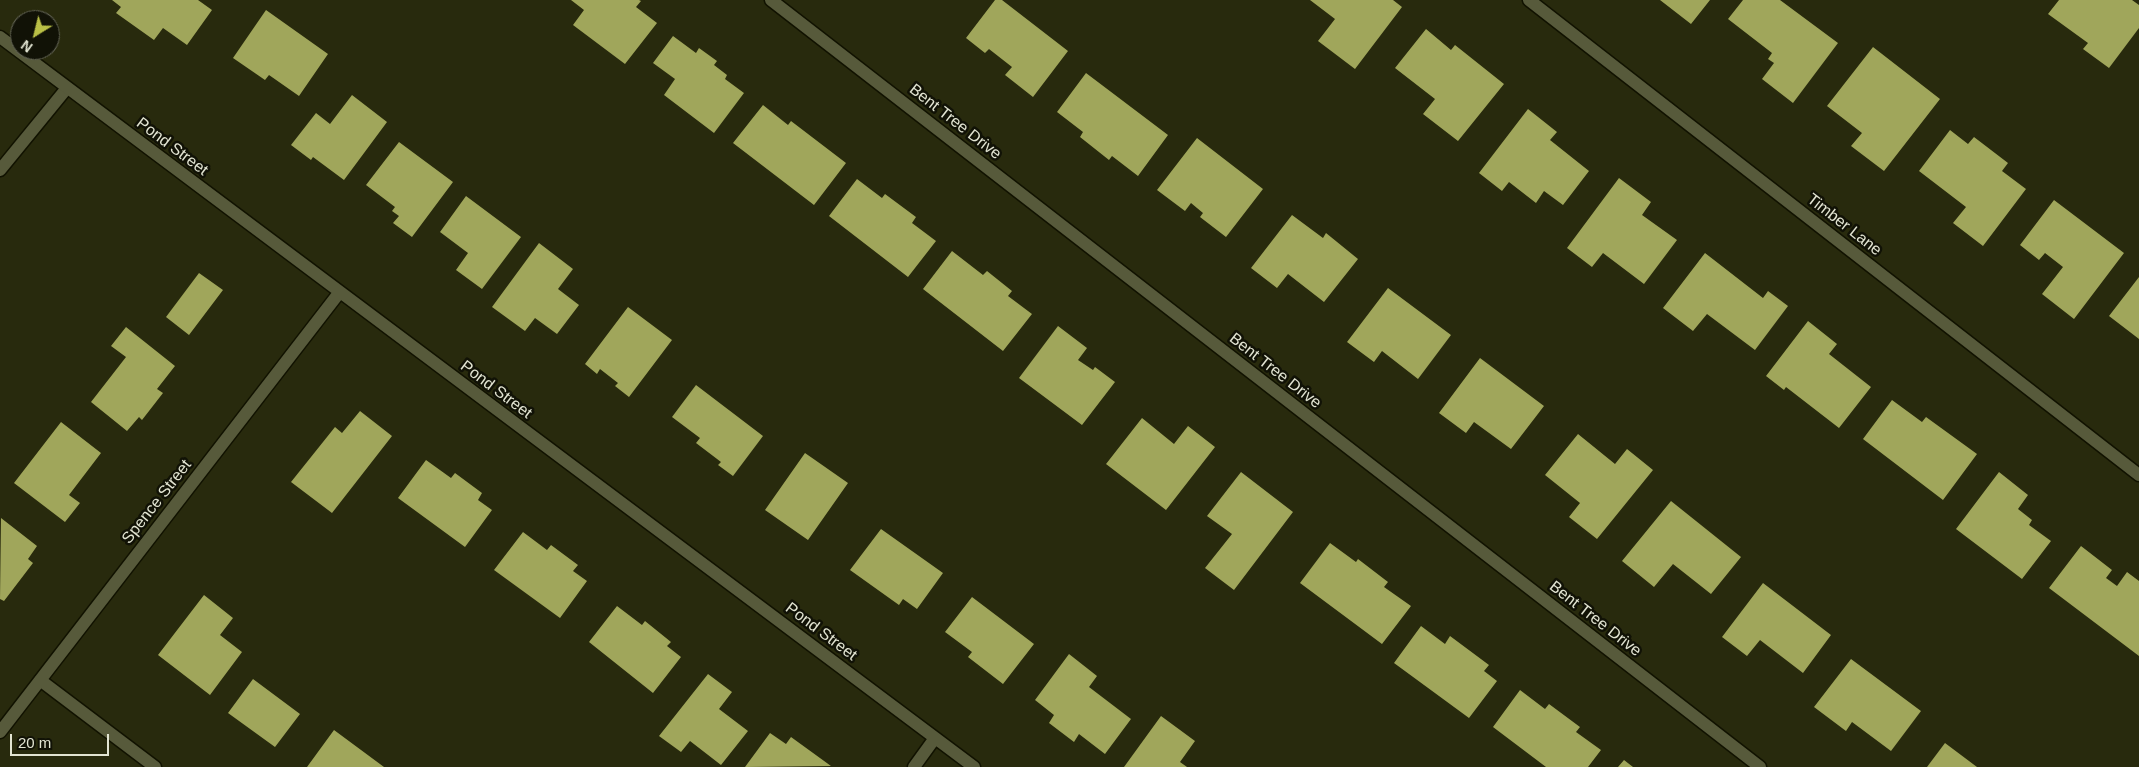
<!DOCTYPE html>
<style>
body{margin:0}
#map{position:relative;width:2139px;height:767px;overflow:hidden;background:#282a0d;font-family:Arial,sans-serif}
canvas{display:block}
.north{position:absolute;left:10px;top:10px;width:50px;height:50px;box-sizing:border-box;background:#111206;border:1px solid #656658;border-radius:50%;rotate:216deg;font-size:14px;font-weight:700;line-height:20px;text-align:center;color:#e2e4d2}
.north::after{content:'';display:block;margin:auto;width:18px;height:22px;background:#bac046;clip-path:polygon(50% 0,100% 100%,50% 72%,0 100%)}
.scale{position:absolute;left:10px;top:734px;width:99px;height:22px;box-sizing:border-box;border:2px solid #e2e4d2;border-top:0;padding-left:6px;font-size:15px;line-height:18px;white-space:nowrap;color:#e2e4d2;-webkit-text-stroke:4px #111206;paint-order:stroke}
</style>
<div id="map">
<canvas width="2139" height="767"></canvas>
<div class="north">N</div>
<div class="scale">20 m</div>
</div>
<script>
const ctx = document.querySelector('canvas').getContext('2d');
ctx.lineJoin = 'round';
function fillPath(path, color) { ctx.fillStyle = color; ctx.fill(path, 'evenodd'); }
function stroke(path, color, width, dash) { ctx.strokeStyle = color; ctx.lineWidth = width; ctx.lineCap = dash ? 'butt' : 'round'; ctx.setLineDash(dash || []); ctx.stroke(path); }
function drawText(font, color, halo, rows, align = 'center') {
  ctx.font = font + ' Arial,sans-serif'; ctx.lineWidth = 5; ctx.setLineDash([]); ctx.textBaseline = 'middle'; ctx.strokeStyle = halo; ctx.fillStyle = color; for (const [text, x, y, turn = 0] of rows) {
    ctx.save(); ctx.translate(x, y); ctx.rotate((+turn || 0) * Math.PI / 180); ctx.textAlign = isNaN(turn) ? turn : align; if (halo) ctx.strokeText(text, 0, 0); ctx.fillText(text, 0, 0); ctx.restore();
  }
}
const building = new Path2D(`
 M112,0H198L212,10L187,45L163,28L154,40L116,13L121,7Z
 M571,0H639L641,1L636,7L657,23L625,64L573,25L584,10Z
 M995,0H1002L1068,51L1033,97L1005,75L1012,67L989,49L985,53L966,38Z
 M1310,0H1393L1402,7L1355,69L1318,41L1335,19Z
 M1660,0H1710L1691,24Z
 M1743,0H1780L1838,43L1793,103L1762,79L1774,63L1768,59L1772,53L1728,19Z
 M2059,0H2132L2139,5V28L2109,68L2083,49L2088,43L2048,14Z
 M266,10L328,54L299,96L269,75L265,80L233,58Z
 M1426,29L1451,50L1455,45L1504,84L1458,141L1423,114L1435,99L1395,68Z
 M673,36L696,53L699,48L717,61L714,65L727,75L725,79L744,93L714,133L664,95L675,79L653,63Z
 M1873,47L1940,99L1884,171L1851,146L1862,133L1827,106Z
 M1086,73L1168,135L1138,176L1112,156L1109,160L1080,137L1083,132L1057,112Z
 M352,95L387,122L344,180L313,157L311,160L291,145L316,113L330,124Z
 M763,105L788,125L791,121L846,163L814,205L733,143Z
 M1528,109L1557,132L1550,140L1589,171L1563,205L1544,191L1536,203L1509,182L1502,191L1479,173Z
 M1950,130L1968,144L1974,137L2008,163L2002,171L2026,189L1983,246L1953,223L1966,207L1919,171Z
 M1197,138L1263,189L1226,237L1200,217L1203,213L1191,203L1185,211L1157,190Z
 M399,142L453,182L412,237L393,223L399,216L392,211L395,207L366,185Z
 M1619,178L1651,202L1642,215L1677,240L1644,284L1603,253L1592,267L1567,248Z
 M857,179L882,198L885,194L916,217L912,223L936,241L908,277L829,216Z
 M466,196L521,237L482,289L456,270L468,253L440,232Z
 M2054,200L2124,253L2074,319L2042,294L2063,267L2045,253L2039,260L2020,245Z
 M1292,215L1323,238L1326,233L1358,259L1324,302L1288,274L1277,288L1251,268Z
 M539,243L573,269L558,289L579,305L557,334L535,318L525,331L492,307Z
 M952,251L983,275L987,271L1012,291L1008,296L1032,314L1003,351L923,289Z
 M1705,253L1763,298L1768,291L1788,306L1755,350L1707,314L1693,331L1663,308Z
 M199,273L223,290L189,335L166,317Z
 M2139,277V339L2109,316Z
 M1388,288L1451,335L1418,379L1382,351L1374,362L1347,342Z
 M628,307L672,340L629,397L615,386L618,383L600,369L597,374L585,364Z
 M1808,321L1837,344L1829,354L1871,387L1839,428L1786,387L1784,390L1766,376Z
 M1058,326L1087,348L1078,360L1093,370L1095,367L1115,382L1082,425L1019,378Z
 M126,327L175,366L157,389L163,393L142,420L139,417L127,431L91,402L126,357L111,346Z
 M1480,358L1544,406L1511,449L1474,422L1466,433L1439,413Z
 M696,385L763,436L733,476L718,465L721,462L696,443L700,438L672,417Z
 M1892,400L1922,422L1926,417L1977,454L1943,500L1863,439Z
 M360,411L392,436L332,513L291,482L335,427L342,433Z
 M1142,418L1174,444L1188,426L1215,447L1166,510L1106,464Z
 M61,422L101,453L69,495L80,503L65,522L14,483Z
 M1578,434L1615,464L1627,449L1653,470L1597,539L1569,517L1580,503L1545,475Z
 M805,453L848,483L808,540L765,510Z
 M426,460L451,478L455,473L482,493L478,500L492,510L465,547L398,498Z
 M1241,472L1293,512L1234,590L1205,568L1232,534L1207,516Z
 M1999,472L2028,495L2018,509L2032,520L2029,525L2051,541L2022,579L1956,529Z
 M1671,501L1741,557L1711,594L1673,564L1654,587L1622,561Z
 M1,518L37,546L28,559L33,563L4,601L0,599Z
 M881,529L943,573L917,609L903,599L899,605L850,570Z
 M523,532L547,550L551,545L578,565L573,571L587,581L560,618L494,570Z
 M1330,543L1356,562L1358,559L1388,582L1384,587L1411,606L1382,644L1300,583Z
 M2081,546L2112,570L2106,578L2117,586L2127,572L2139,581V656L2049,588Z
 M1763,583L1831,635L1803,673L1760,640L1747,656L1722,637Z
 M204,595L233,618L220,635L242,652L210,695L158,655Z
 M972,597L1034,644L1003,684L968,657L972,652L945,632Z
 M617,606L642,625L645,621L671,642L667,646L681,657L653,693L589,642Z
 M1421,626L1445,644L1450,636L1489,665L1484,671L1497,681L1469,718L1394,663Z
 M1069,654L1097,676L1089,687L1131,719L1105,754L1079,734L1074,742L1049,723L1054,715L1035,700Z
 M1851,659L1921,711L1891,751L1852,722L1846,731L1814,707Z
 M708,674L732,692L719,709L748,731L721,765L690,741L681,752L659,736Z
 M253,679L300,714L275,747L228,713Z
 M1520,690L1545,709L1549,704L1580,727L1576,732L1601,750L1588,767H1546L1493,727Z
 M1161,716L1195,741L1180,762L1187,767H1124Z
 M334,730L384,767H307Z
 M770,733L786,744L791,737L831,766L745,767Z
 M1945,743L1977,767H1927Z
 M1624,760L1633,767H1618Z`);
const lane = new Path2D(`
 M0,170L67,88`);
const street = new Path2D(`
 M771,0L1760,767
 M1529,0L2139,475
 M0,37L974,767
 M40,680L155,767
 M0,732L339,293
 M914,767L935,738`);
const streetNames = [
 ["Bent Tree Drive",955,122,38],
 ["Pond Street",172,147,37],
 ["Timber Lane",1844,225,38],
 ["Bent Tree Drive",1275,371,38],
 ["Pond Street",496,390,37],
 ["Spence Street",157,502,-52],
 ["Bent Tree Drive",1595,619,38],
 ["Pond Street",821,632,37]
];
fillPath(building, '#a0a65b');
stroke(lane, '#111200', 15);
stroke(street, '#111200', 15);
stroke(lane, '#575a3b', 12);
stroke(street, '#575a3b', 12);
drawText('16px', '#e2e4d2', '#111206', streetNames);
</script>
